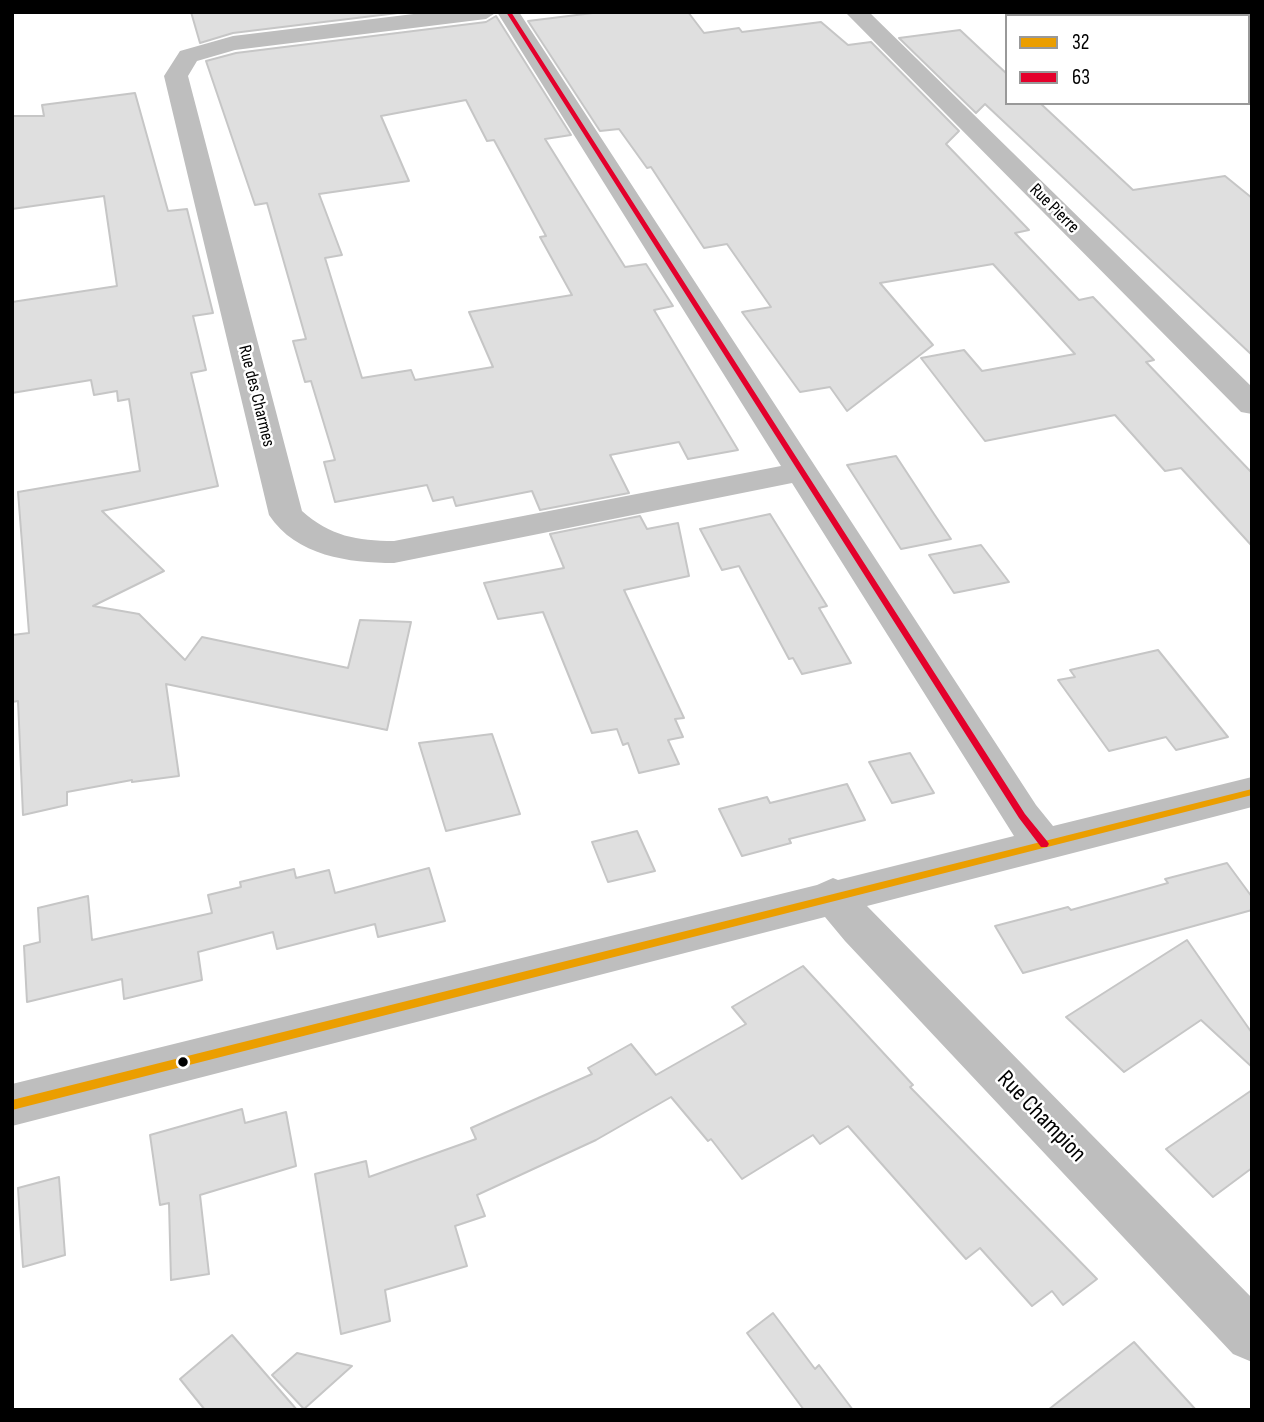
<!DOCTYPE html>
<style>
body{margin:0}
#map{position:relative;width:1264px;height:1422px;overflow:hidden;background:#fff;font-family:"Sofia Sans Condensed",sans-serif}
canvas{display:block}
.frame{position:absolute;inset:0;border:14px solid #000;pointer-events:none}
.legend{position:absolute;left:1005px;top:14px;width:245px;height:91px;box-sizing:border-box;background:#fff;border:2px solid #999;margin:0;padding:9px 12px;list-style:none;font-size:21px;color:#000}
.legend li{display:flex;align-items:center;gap:14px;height:35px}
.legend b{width:35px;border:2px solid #999}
</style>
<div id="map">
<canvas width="1264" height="1422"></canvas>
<div class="frame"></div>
<ul class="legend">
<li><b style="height:9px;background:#eb9e00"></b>32</li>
<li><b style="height:9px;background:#e4002b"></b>63</li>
</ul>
</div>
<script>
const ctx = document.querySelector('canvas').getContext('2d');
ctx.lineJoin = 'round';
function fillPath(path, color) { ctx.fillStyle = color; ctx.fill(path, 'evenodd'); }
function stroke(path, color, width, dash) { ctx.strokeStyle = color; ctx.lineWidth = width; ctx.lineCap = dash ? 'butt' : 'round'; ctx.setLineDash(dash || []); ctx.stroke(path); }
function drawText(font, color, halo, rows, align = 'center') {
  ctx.font = font + ' "Sofia Sans Condensed",sans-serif'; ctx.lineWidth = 5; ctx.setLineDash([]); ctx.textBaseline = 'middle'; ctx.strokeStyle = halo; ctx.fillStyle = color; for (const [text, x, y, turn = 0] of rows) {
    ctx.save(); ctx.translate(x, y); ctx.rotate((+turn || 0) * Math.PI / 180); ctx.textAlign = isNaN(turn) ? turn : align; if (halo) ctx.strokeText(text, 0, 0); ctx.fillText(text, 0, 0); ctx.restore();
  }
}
const building = new Path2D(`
 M191,12H406L233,33L200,43Z
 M601,12H688L704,33L739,28L742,32L821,22L848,45L871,42L959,131L946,144L1029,230L1015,233L1079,300L1093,297L1154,360L1146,362L1252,473V546L1181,468L1165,471L1115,415L985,441L921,358L964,350L982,371L1075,354L993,264L880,283L933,345L847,411L830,387L800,392L742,312L771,307L727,244L704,248L651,167L647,168L619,129L600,131L528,21Z
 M496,16L571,135L545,139L625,267L646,264L673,306L654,310L738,450L688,459L679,442L610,455L629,493L540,510L532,491L456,506L453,497L433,501L427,485L335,502L324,462L335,460L311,381L305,382L293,341L306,339L267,203L255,205L206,61L236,53L486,22ZM466,100L487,141L494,140L546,236L540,237L572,295L469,312L493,367L415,380L411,370L362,378L325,258L342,255L319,194L409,181L381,116Z
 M960,30L1007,74V103H1040L1133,190L1225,176L1252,198V355L985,104L976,113L899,38Z
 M135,93L168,211L187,209L213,313L193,316L206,370L191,373L218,486L102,511L164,571L93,606L139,614L185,660L202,637L348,668L360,620L411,622L387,730L166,684L179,776L132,782V780L67,792V805L23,815L18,701L12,702V635L29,633L18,492L140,471L129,399L118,401L117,391L94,395L91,380L12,393V302L117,286L104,196L12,209V116H44L42,105Z
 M896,456L934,514L951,539L901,549L847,465Z
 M770,514L827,606L819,608L851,663L802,674L793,658L789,659L739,566L722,570L700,529Z
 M640,516L647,529L678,523L689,576L624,590L684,718L675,719L683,737L668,740L679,764L639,773L628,743L623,745L617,729L592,733L543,612L498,619L484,583L564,568L550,534Z
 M981,545L1009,582L954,593L929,555Z
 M1158,650L1228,737L1176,750L1166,737L1109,751L1058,680L1075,677L1070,670Z
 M492,734L520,814L446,831L419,743Z
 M910,753L934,793L892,803L869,762Z
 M847,784L865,820L789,839L791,843L742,856L719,809L767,797L770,803Z
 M637,831L655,871L608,882L592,842Z
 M1227,863L1252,897V910L1023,973L995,926L1068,907L1071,910L1168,883L1165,879Z
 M429,868L445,921L378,937L375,924L277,949L273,932L198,952L202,980L124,999L122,979L27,1002L24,946L40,942L38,908L88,896L92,940L212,913L208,895L241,887L240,882L294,869L296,878L329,870L335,893Z
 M1187,940L1252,1033V1067L1201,1020L1124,1072L1066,1017Z
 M803,966L913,1085L910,1087L1097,1279L1063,1305L1052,1291L1032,1306L980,1248L966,1259L848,1126L820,1144L813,1135L742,1179L711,1139L708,1141L671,1097L596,1140L477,1195L485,1216L455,1226L467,1266L385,1290L390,1321L341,1334L315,1174L366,1161L369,1177L476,1139L471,1128L592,1074L588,1068L631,1044L656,1075L746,1024L732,1007Z
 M1252,1090V1168L1213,1197L1166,1149Z
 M242,1109L245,1123L286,1112L296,1166L200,1195L209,1274L171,1280L169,1203L160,1205L150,1135Z
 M59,1177L65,1255L23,1267L18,1188Z
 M773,1313L815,1369L819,1365L853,1410H804L747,1333Z
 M232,1335L297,1410H205L180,1379Z
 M1134,1342L1196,1410H1048Z
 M297,1353L352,1366L304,1409L272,1375Z`);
const street = new Path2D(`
 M430,12H497L486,19L235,50L197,61L188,76L302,511C330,536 357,541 394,541L781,466L497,12H519L1036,805L1053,826L1252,777V807L867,906L1252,1298V1362L1233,1354L845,941L825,917L12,1126V1084L817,885L833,878L838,880L1014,836L792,483L394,563C349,563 296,556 269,515L164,76L180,51L233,36Z
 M845,12H869L1252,387V414L1241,412Z
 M1195,12H1219L1222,16H1198Z
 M1248,36L1252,37V52L1248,51Z`);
const bus1 = new Path2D(`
 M1252,789V795L12,1110V1100Z`);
const bus2 = new Path2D(`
 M506,12H511L1025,814L1047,841L1049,844L1047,847H1041L1019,818Z`);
const markers = [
 [183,1062,6,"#000"]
];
const farStreetnames = [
 ["Rue Pierre",1054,209,45],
 ["Rue des Charmes",256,396,76]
];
const nearStreetnames = [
 ["Rue Champion",1041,1117,46]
];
fillPath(building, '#dfdfdf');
stroke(building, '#c6c6c6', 2);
fillPath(street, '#bebebe');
fillPath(bus1, '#eb9e00');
fillPath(bus2, '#e4002b');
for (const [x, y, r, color] of markers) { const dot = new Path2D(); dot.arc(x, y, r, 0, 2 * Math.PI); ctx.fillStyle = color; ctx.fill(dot); stroke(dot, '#fff', 2.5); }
drawText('18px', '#000', '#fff', farStreetnames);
drawText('24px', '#000', '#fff', nearStreetnames);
</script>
